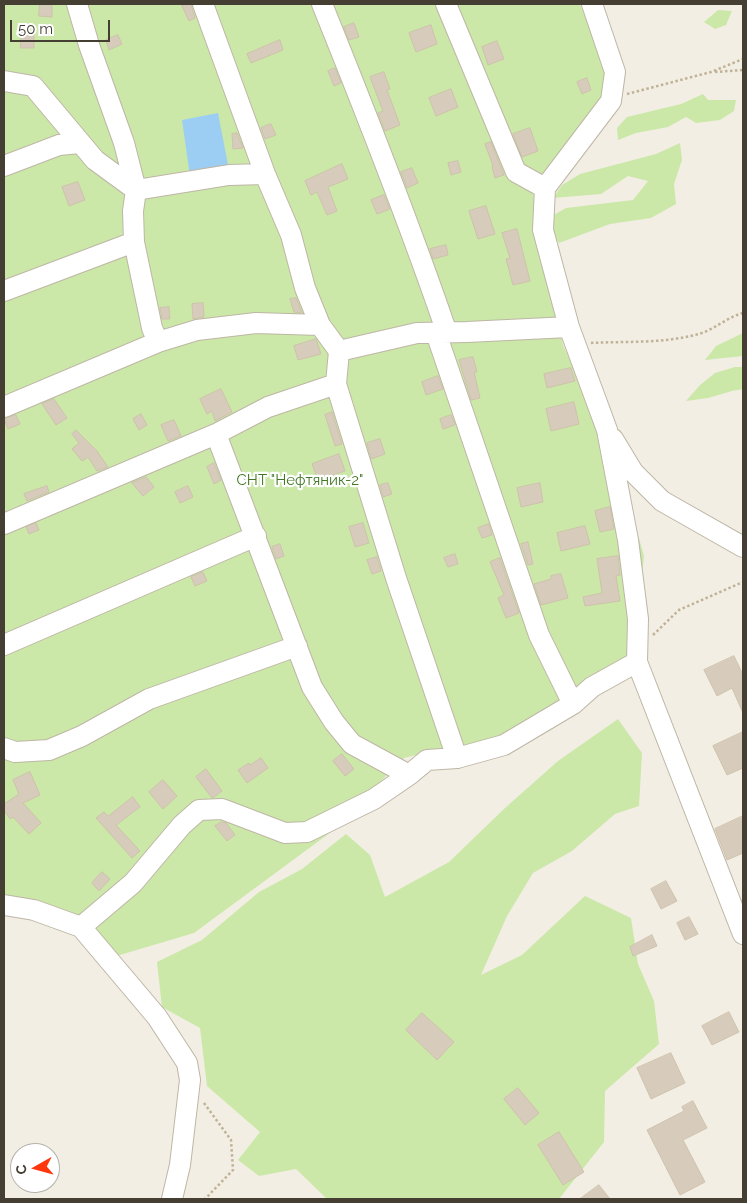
<!DOCTYPE html>
<meta charset="utf-8">
<style>
body{margin:0}
#map{position:relative;width:747px;height:1203px;overflow:hidden;background:#f2eee3;font-family:Raleway,sans-serif}
canvas{display:block}
.frame{position:absolute;inset:0;border:5px solid #443e33;pointer-events:none}
.north{position:absolute;left:10px;top:1143px;width:50px;height:50px;box-sizing:border-box;background:#fff;border:1px solid #b4b2ad;border-radius:50%;rotate:263deg;font-size:14px;font-weight:700;line-height:20px;text-align:center;color:#443e33}
.north::after{content:'';display:block;margin:auto;width:18px;height:22px;background:#ff370d;clip-path:polygon(50% 0,100% 100%,50% 72%,0 100%)}
.scale{position:absolute;left:10px;top:20px;width:100px;height:22px;box-sizing:border-box;border:2px solid #443e33;border-top:0;padding-left:6px;font-size:15px;line-height:18px;white-space:nowrap;color:#443e33;-webkit-text-stroke:4px #fff;paint-order:stroke}
</style>
<div id="map">
<canvas width="747" height="1203"></canvas>
<div class="frame"></div>
<div class="north">С</div>
<div class="scale">50 m</div>
</div>
<script>
const ctx = document.querySelector('canvas').getContext('2d');
ctx.lineJoin = 'round';
function fillPath(path, color) { ctx.fillStyle = color; ctx.fill(path, 'evenodd'); }
function stroke(path, color, width, dash) { ctx.strokeStyle = color; ctx.lineWidth = width; ctx.lineCap = dash ? 'butt' : 'round'; ctx.setLineDash(dash || []); ctx.stroke(path); }
function drawText(font, color, halo, rows, align = 'center') {
  ctx.font = font + ' Raleway,sans-serif'; ctx.lineWidth = 4.5; ctx.setLineDash([]); ctx.textBaseline = 'middle'; ctx.strokeStyle = halo; ctx.fillStyle = color; for (const [text, x, y, turn = 0] of rows) {
    ctx.save(); ctx.translate(x, y); ctx.rotate((+turn || 0) * Math.PI / 180); ctx.textAlign = isNaN(turn) ? turn : align; if (halo) ctx.strokeText(text, 0, 0); ctx.fillText(text, 0, 0); ctx.restore();
  }
}
const green = new Path2D(`
 M4,4H580L608,75L598,111L533,190L537,232L563,345L619,469L644,556L632,676L491,744L451,746L404,758L327,835L194,933L103,960L73,930L4,914Z
 M718,10L732,11L726,25L715,29L704,22Z
 M703,94L708,100H736L734,111L720,120L696,123L686,117L668,127L636,133L618,140L617,128L627,117L681,104Z
 M680,143L682,160L674,184L676,204L651,218L610,224L559,243L552,232V216L566,208L633,200L648,181L628,176L601,194L553,198L562,185L580,174L656,154Z
 M743,333V356L705,360L716,346Z
 M735,367H743V389L732,391L708,398L686,401L700,385L715,373Z
 M618,719L642,753L639,806L615,814L572,851L533,873L507,916L481,975L522,955L585,896L631,918L638,964L654,1001L659,1044L605,1091L604,1142L559,1199H327L296,1169L259,1176L238,1160L260,1132L207,1086L200,1028L162,1007L157,962L202,940L259,892L302,869L346,834L370,855L385,897L449,862L505,808L558,761Z`);
const water = new Path2D(`
 M218,113L229,170L190,176L182,120Z`);
const building = new Path2D(`
 M40,4H52V17L39,16Z
 M188,4H191L195,18L189,21L182,6Z
 M354,23L359,37L349,40L344,27Z
 M431,25L437,44L416,52L409,33Z
 M21,33H34V48H21Z
 M118,35L122,44L109,50L106,40Z
 M280,40L283,50L251,63L247,54Z
 M497,41L504,59L488,65L482,47Z
 M335,68L341,83L334,86L328,71Z
 M384,72L390,89L387,90L400,125L385,131L378,113L383,111L370,77Z
 M587,78L591,90L582,94L577,82Z
 M451,89L458,107L436,116L429,98Z
 M271,124L276,135L265,139L261,128Z
 M530,128L538,151L522,157L513,134Z
 M237,133L243,148L233,149L232,134Z
 M491,142L504,175L495,178L492,167L493,166L485,144Z
 M458,161L461,172L451,175L448,163Z
 M342,164L348,179L328,187L337,211L327,215L317,192L311,195L305,181Z
 M412,168L418,183L407,188L401,172Z
 M78,182L85,200L69,206L62,187Z
 M384,195L390,209L377,214L371,200Z
 M486,206L495,234L478,239L469,211Z
 M517,229L530,281L513,285L506,259L510,258L502,233Z
 M446,245L448,255L433,259L430,249Z
 M296,298L302,313L294,312L290,299Z
 M203,303L204,317L193,319L192,304Z
 M169,307L170,319H162L160,308Z
 M316,339L321,354L298,360L294,346Z
 M473,357L477,372H474L480,398L471,400L459,360Z
 M571,368L575,381L547,388L544,374Z
 M438,376L443,389L426,395L422,382Z
 M221,389L232,412L215,421L212,411L207,414L200,399Z
 M54,399L67,418L56,425L42,404Z
 M574,402L579,424L551,431L546,409Z
 M332,412L342,444L335,446L325,415Z
 M141,414L147,425L139,430L133,419Z
 M16,415L20,424L8,429L4,419Z
 M451,415L455,425L443,429L440,419Z
 M174,420L181,436L168,441L161,425Z
 M76,430L97,451L108,467L97,471L88,457L82,461L72,449L79,443L72,434Z
 M380,439L385,454L371,459L367,443Z
 M339,454L345,471L318,480L312,464Z
 M214,463L221,480L214,484L207,467Z
 M146,477L154,487L143,496L132,483Z
 M388,483L392,494L383,497L380,485Z
 M540,483L543,502L521,507L517,488Z
 M47,486L49,492L27,501L24,494Z
 M188,486L193,497L180,503L175,492Z
 M610,507L614,529L600,532L595,511Z
 M36,523L39,530L29,534L26,527Z
 M363,523L369,543L355,547L349,527Z
 M489,524L492,535L482,538L478,528Z
 M585,526L590,544L561,551L557,533Z
 M528,542L533,564L528,565L521,544Z
 M280,544L284,556L276,559L272,547Z
 M455,554L458,564L448,567L444,558Z
 M618,556L620,575L616,576L620,601L585,606L583,597L602,593L597,559Z
 M377,557L381,571L372,574L367,560Z
 M500,558L519,613L506,618L498,598L504,595L490,562Z
 M203,572L207,581L195,586L191,577Z
 M561,574L568,598L541,605L534,584L551,579V576Z
 M734,656L743,675V713L732,688L717,696L704,670Z
 M743,732V768L727,775L713,746Z
 M342,754L354,769L345,776L333,761Z
 M261,758L268,768L247,783L238,770L249,763L250,765Z
 M206,769L222,791L214,797L212,798L196,777Z
 M30,772L40,795L23,803L41,823L29,834L13,817L10,819L4,810V804L19,794L13,780Z
 M163,780L177,796L163,809L149,792Z
 M133,797L140,807L116,825L140,851L132,858L96,818L104,812L108,816Z
 M743,816V853L727,860L715,829Z
 M222,822L226,823L235,835L227,841L215,826Z
 M102,872L110,879L99,891L92,883Z
 M666,881L677,901L661,909L651,889Z
 M689,917L698,934L685,940L677,923Z
 M652,935L657,946L633,956L630,947Z
 M729,1012L739,1032L712,1045L702,1026Z
 M422,1013L454,1042L437,1060L406,1030Z
 M671,1053L685,1083L651,1099L637,1068Z
 M518,1088L539,1113L525,1125L504,1099Z
 M693,1101L707,1128L683,1140L705,1182L680,1195L647,1130L684,1111L682,1107Z
 M559,1132L584,1172L563,1185L538,1145Z
 M599,1185L610,1199H580Z`);
const path = new Path2D(`
 M715,72L743,70
 M627,94L711,72L743,59
 M591,343C627,341 666,344 702,333C716,328 728,317 743,313
 M653,635L679,610L743,582
 M204,1103L231,1140L233,1170L205,1199`);
const minor = new Path2D(`
 M77,4L89,45L124,143L136,190L133,211L134,242L152,328L158,342L197,330L256,323L320,325
 M322,4C366,113 409,222 447,333
 M446,4L516,172L545,188
 M4,81L33,86L95,160L136,190L229,175L265,174L203,4
 M4,166L59,145L79,143
 M265,174L291,235L305,288L320,325L339,351L336,384L396,578L457,758
 M4,291L134,242
 M436,333L539,635L573,704
 M339,351L417,333L467,332L569,327
 M4,407L158,342
 M216,434L312,687L334,722L352,744L409,775
 M613,439L633,472L662,501L743,547
 M4,524L216,434L268,407L336,384
 M4,645L256,536
 M637,662L743,934
 M4,748L15,752L49,750L82,736L149,699L297,646
 M4,905L34,910L81,927L157,1017L187,1063L190,1080L180,1165L172,1199
 M81,927L133,883L182,825L199,810L222,809L285,833L307,832L374,799L409,775L427,760L457,758L504,745L573,704L592,687L637,662L638,619L628,540L607,430L569,327L543,230L545,188L611,101L615,72L592,4`);
const parkNames = [
 ["СНТ \"Нефтяник-2\"",300,480]
];
fillPath(green, '#cbe8a9');
fillPath(water, '#9ccdf2');
fillPath(building, '#d7ccbb');
stroke(building, '#cfc2ab', 1);
stroke(minor, '#beb6a5', 22);
stroke(path, '#c0b296', 2.5, [2.5, 2.5]);
stroke(minor, '#fff', 20);
drawText('15px', '#427725', '#fff', parkNames);
</script>
